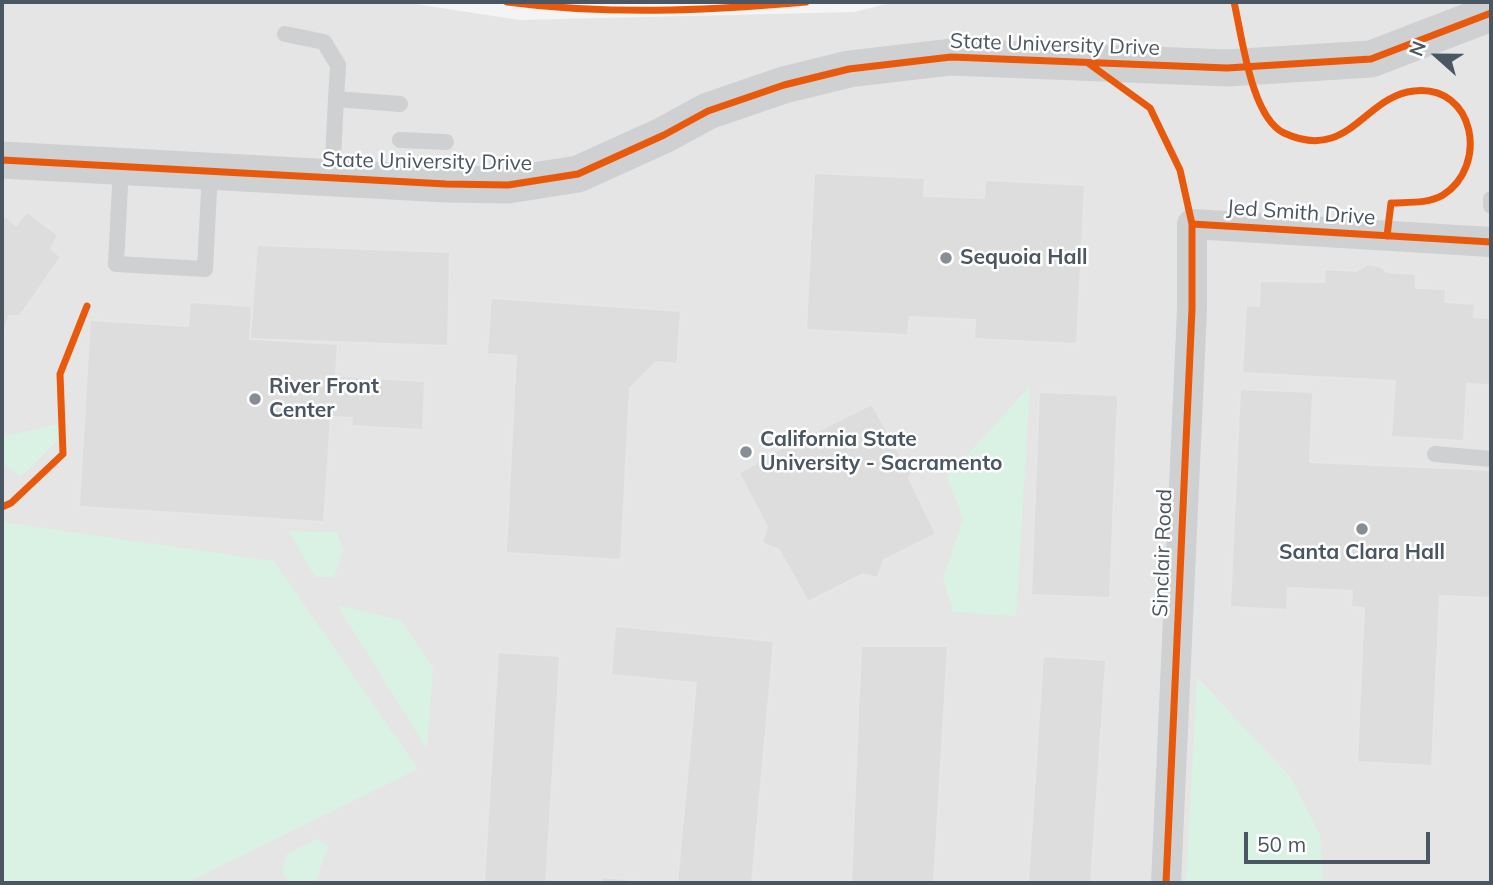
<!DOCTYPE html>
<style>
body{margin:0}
#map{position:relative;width:1493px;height:885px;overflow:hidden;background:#f4f4f4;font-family:Mulish,sans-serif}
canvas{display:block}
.frame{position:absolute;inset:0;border:4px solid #4a5661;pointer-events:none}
.north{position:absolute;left:1402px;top:21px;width:70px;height:70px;-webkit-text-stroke:5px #fff;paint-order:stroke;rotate:291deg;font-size:19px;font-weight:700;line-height:28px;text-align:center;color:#4a5661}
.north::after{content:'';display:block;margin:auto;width:24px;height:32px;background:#4a5661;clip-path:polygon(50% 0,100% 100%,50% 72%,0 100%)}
.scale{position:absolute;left:1244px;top:832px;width:186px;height:32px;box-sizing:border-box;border:4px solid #4a5661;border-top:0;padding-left:9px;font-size:21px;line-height:24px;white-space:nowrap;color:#4a5661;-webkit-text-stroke:5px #fff;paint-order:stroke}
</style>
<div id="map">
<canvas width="1493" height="885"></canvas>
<div class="frame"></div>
<div class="north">N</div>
<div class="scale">50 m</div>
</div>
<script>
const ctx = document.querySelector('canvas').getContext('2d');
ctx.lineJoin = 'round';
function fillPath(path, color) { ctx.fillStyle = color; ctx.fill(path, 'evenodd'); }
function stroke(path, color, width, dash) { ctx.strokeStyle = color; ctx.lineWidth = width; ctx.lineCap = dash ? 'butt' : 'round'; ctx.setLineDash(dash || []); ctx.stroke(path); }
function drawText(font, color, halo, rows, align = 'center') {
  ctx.font = font + ' Mulish,sans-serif'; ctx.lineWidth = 5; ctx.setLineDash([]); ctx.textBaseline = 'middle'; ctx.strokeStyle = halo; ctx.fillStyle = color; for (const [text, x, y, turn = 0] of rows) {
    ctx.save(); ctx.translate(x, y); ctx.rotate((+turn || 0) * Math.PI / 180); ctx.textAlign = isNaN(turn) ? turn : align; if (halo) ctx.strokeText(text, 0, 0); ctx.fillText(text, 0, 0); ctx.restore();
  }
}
const education = new Path2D(`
 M2,2H402L520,20L854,12L894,2H1491V883H2Z`);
const green = new Path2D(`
 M1030,386L1016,616L953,612L943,579L963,519L947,477Z
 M57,424L60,438L21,477L2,462V437Z
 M2,522L274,561L418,769L186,883H2Z
 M289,531L337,532L343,551L334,577H315Z
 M337,605L401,620L433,668L427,749Z
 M1197,677L1290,776L1320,835L1323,883H1186Z
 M317,839L328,846L315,883H290L282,872L287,854Z`);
const building = new Path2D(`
 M814,173L925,178L924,196L984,198L985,180L1085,185L1077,344L974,339L975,320L910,317L908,335L806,330Z
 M27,212L58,235L51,249L61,257L20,316H9L4,332L2,331V214L16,225Z
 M257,245L450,252L448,346L250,339Z
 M1368,264L1382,267L1386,272L1416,274V288L1446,289L1445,302L1475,304L1474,317L1491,318L1490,385L1467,384L1464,441L1391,437L1395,381L1242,373L1246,305L1259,306L1260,281L1324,282L1325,269L1356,271Z
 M491,298L681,311L677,364L656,362L630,388L621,560L506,553L516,356L487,354Z
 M190,302L252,306L250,339L338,344L336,376L425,381L423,430L351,426L352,418L331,417L324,522L79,507L90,320L188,326Z
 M1240,389L1313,392L1310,462L1491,470V598L1440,596L1432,766L1357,762L1364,608L1351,607L1352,591L1288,588L1287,610L1230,607Z
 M1039,392L1118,395L1110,598L1031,595Z
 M872,404L903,460L913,464L909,478L936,534L884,560L877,578L863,574L808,602L779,550L762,543L767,527L739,473L794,441L798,427L815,432Z
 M615,626L774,641L752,883H677L696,683L611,675Z
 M861,646H948L934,883H851Z
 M498,652L560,656L546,883H484Z
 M1043,656L1106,660L1091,883H1028Z
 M601,877L668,883H601Z`);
const service = new Path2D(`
 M285,34L324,42L338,65L336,99
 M400,140L446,142
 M121,166L116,264L205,269L210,171
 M332,177L336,99L400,104
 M1491,199V206
 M1435,454L1491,459`);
const minor = new Path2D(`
 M1166,883L1192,309V224L1491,242`);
const tertiary = new Path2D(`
 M2,160L446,184L508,185L578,174L664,135L708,111L784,85L849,69L951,57L1227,68L1371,59L1491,13`);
const cycleway = new Path2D(`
 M507,2C607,15 706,11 806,2
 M1234,2C1242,36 1251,117 1284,133C1349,163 1364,96 1414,91C1475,84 1489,166 1443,195C1428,204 1407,202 1391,203L1387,236
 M1088,63L1150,108L1180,170L1192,224V309L1166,883
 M2,160L446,184L508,185L578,174L664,135L708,111L784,85L849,69L951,57L1227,68L1371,59L1491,13
 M1192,224L1491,242
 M2,507L11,503L63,454L60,374L87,306`);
const markers = [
 [946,258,7,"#868d94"],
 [255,399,7,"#868d94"],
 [746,452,7,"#868d94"],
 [1362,529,7,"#868d94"]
];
const streetNames = [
 ["State University Drive",1055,45,2],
 ["State University Drive",427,162,1],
 ["Jed Smith Drive",1301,213,4],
 ["Sinclair Road",1163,553,-88]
];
const poiNames = [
 ["Sequoia Hall",960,258],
 ["River Front",269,387],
 ["Center",269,411],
 ["California State",760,440],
 ["University - Sacramento",760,464],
 ["Santa Clara Hall",1362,553,"center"]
];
fillPath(education, '#e6e5e6');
fillPath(green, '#d9f2e3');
fillPath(building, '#ddddde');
stroke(building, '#e5e6e7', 2);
stroke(service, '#ced0d2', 16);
stroke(minor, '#ced0d2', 30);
stroke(tertiary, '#ced0d2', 37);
stroke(cycleway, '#e8590c', 7);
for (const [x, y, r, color] of markers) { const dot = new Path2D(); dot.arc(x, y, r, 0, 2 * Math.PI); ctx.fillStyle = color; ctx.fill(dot); stroke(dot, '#fff', 2.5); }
drawText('21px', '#4a5661', '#fff', streetNames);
drawText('bold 21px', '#4a5661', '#fff', poiNames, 'left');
</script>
